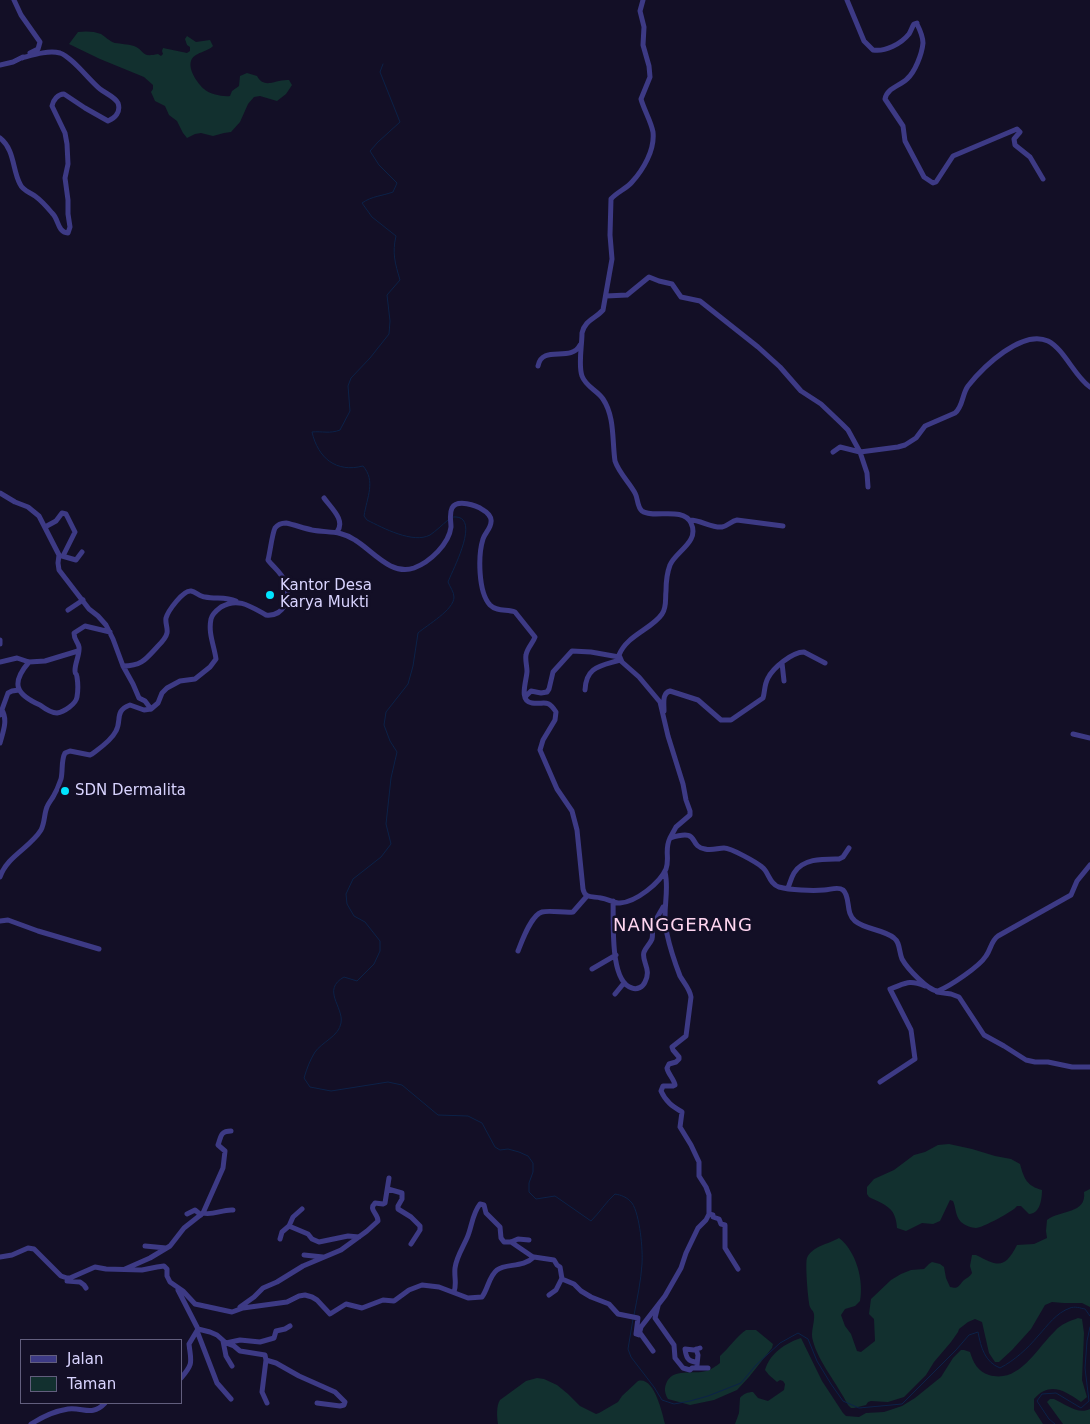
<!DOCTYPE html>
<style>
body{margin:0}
#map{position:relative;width:1090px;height:1424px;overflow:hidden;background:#130f26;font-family:"DejaVu Sans",sans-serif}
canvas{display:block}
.legend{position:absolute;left:20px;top:1339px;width:162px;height:65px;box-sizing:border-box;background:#130f26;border:1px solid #625e7d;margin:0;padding:6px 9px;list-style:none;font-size:15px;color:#d9d4ff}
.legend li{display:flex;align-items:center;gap:10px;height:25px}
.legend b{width:25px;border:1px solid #625e7d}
</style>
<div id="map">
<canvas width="1090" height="1424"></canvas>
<ul class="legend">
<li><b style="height:6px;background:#3d3a85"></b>Jalan</li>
<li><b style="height:14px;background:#12302f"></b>Taman</li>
</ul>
</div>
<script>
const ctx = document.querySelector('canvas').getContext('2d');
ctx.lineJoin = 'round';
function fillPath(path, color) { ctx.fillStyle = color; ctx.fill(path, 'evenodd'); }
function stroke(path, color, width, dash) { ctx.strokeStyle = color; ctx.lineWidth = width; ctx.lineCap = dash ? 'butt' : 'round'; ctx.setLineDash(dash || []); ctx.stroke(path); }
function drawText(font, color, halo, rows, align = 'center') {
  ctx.font = font + ' "DejaVu Sans",sans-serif'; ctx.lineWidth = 5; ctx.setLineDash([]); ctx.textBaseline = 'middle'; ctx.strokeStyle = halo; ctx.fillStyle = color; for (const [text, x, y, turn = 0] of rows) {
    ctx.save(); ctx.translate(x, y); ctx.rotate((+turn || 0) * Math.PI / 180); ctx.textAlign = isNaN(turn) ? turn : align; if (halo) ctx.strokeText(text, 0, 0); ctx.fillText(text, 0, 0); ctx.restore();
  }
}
const green = new Path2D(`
 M78,32C85,31 94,31 101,34C106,37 109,41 115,43C121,44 127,44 134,46C146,51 140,58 158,54L161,56L163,54L162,51L163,48L187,53L190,51V47L187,45L185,39L187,36L196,42L210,40L213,46C208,52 194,52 191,61C188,70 198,84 204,89C209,94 223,97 230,96L232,91L239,86L240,76L247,73L257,76C265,90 275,79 289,80L292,85L286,94L277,101L260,96L254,97L248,104L240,122L231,132L224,133L213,136L201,133L195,134L187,138L183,133L177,121L169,115L165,106L155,101L151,92L153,89V85L144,77L100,59L69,44Z
 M949,1144L972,1149L995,1156L1011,1159L1020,1164C1024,1179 1027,1186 1042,1190C1042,1199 1040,1214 1029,1214L1021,1206H1017C1014,1211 982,1228 976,1228C972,1228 964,1225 961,1222C955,1216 956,1207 953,1201L950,1200L940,1221L933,1224L922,1223L906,1231L897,1228C896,1207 885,1205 869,1197L867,1194V1187L874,1179L894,1170L914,1155L925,1152L938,1145Z
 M1090,1189V1307L1082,1303H1064L1052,1302L1045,1305L1031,1329L1012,1350L999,1362H995L989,1353L982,1322L975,1319L968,1322L959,1329L958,1332L951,1342L934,1362L926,1375L904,1397L888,1402L871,1401L868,1402L866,1405L854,1408H851L848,1405C838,1385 818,1361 813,1341C810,1332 815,1323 814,1314C813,1310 812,1311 810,1307C808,1301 805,1263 807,1258C812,1246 829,1244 839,1238C856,1251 864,1280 860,1301L855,1306L845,1309L841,1315L845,1326L851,1334L857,1351L861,1352L875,1341L874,1319L869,1314L871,1299L891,1280L901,1274L911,1270L924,1269L929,1264L932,1262L940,1264L944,1267L946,1278L950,1287C958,1289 958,1287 963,1281C966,1278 970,1277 972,1273L970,1266L972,1255H976C998,1266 1004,1270 1017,1245L1034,1244L1047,1238L1046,1231L1047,1220C1060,1210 1087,1214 1084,1192Z
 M1078,1318L1082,1319L1084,1333L1082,1380L1087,1397L1081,1402C1065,1391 1050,1381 1034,1399V1410L1043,1424H735L739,1413L740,1398C743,1394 748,1392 753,1392L758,1398L768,1401L784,1390L785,1384L783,1381L780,1380L777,1382L769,1375L765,1370C770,1353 786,1343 801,1338L822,1381L843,1413L846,1416L859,1417L866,1413L884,1412L902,1406L915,1398L941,1377L953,1358L961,1350H964L970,1352C973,1362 978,1372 989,1375C1019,1384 1036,1349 1055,1331C1061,1324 1070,1321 1078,1318Z
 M746,1330H756L773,1344L772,1348L749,1377L737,1390L730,1393L714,1400L690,1405L668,1399C665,1394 664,1389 666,1384C672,1367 694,1375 706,1371C711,1370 716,1366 720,1363V1356C729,1348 737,1336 746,1330Z
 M537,1378L544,1379L557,1385L568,1394L580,1406L596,1414L599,1413L618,1402L622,1396L638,1381C654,1376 662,1412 665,1424H498C497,1417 496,1406 500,1400L526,1381Z
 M1050,1399H1054C1065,1404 1078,1415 1090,1409V1424H1063L1047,1402Z`);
const stream = new Path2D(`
 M383,64L380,72L400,122L378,142L370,151L379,165L397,183L393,192C382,196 372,196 362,203L372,217L396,236C392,253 395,263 400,280L387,295L390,321L389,334L370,358L351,378L348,386L350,411L340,430C330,434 322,431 312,432C318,458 336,473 363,466C376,481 367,497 364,516L367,520C383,528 413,544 430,535C436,531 442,525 448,520
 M453,517C483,514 452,571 448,582C450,587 454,592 454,597C454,610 427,625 418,633L413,666L408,684L386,712L384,725L390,741L397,752L391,778L386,824L391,844L381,857L353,879L346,894L347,904L354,916L365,922L380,941V951L374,964L357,981L344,977C321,990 344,1007 341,1023C339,1036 322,1042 315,1052C310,1060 307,1068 304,1078L310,1087L331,1091L388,1082L402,1085L438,1115L468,1116L482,1123L495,1147L500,1150L508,1149L519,1152L528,1156L533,1163V1172L529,1183V1192L536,1199L555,1196L591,1221C600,1212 606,1202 615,1194C621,1195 627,1197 632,1203C640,1215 643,1250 642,1264C641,1281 637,1299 634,1315
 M633,1319L628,1349L631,1357L654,1387L662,1400L674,1404L690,1401L708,1396L741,1383L756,1365L780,1343L798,1333L808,1339L817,1361L831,1384L843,1401L859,1408L902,1404L956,1350L969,1335L978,1332C981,1348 985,1362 1000,1368C1015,1360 1027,1349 1038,1336C1048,1325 1056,1313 1070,1308C1075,1306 1080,1308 1085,1309L1090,1316
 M1055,1424L1049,1419L1037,1401L1042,1394L1056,1393L1081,1408L1089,1401L1085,1368L1087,1341L1090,1327`);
const minor = new Path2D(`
 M14,0L21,15L40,42L38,49L30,53
 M643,0L640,11L644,27L643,45L649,66L650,77L641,99C644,110 651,121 653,132C655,150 643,170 632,182C626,189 617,192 611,199L610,235L612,259L603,310C595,319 585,320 582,333C582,346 578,365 582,376C586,387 597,390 603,399C615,417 612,441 615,461C619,473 629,482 635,493C638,498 637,507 642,511C653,519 683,506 691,523C700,542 676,551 670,565C667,573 666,582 666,591C665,599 667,607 662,614C652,629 627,635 619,655L622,662L639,677L660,702L668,736L683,784L686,800L690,811V815L676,827L670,838
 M847,0L864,41L873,50C885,52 901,44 909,34C911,31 912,27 914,24L917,23V24C920,30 923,37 923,43C922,54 915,72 907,79C900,86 887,88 885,99L903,126L905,141L924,177L933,183L936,182L953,156L1017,129L1020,132L1014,139L1015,145L1030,157L1043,179
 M0,65L13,62L23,57
 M0,138C15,150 12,169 20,184C23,191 30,192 35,196C42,201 47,207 52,213C59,219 57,232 68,233L70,227L68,214V200L65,178L68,164L67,144L65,133L52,106C53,100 58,94 64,94L85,108L108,121C115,118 121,112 118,103C115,97 105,93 100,89C89,80 72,57 60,53C48,50 33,55 22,58
 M606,296L627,295L649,277L659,281L672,284L681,297L700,301L758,347L780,367L801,391L821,404L842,424L848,430L860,452L898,447L905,445L916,438L925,426L955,413C963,407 962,394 968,386C983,367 1022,329 1048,341C1064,349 1075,377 1090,387
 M538,366C542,344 571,363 580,345
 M833,452L840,447L860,452L867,473L868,487
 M0,493L15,502L28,507L39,516L59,555L58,563L59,570L89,609L98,616L106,625L113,639L123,666C142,666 146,659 158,646C161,643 166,638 167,633C168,628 165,623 166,618C168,611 183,590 191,591C196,592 200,597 205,597C216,599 226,597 236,601
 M324,498C331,508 346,520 337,532
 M690,520C701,520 711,528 722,527C728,526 731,521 737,520L783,526
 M45,527L56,521L62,513L66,514L75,532L63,556
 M62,556L76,560L82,552
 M68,610L83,600
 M0,640V644
 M0,662L17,658L29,662L45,661L78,651
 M29,662C11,683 15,694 40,705C44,708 52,713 57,713C64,712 76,704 77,697C78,691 78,683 77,677C76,671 75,676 75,670C75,663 80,654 79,647C78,642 74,640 74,633L85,626L110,632
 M782,663L784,681
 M123,666L133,684L139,698L145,701L151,709
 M585,690C586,666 601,666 620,660
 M525,697L531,691L541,693L547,692L549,689L553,672L572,651L591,652L619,657
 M664,711C664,703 662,693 670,691L698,700L721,720H731L763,698C765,692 764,685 768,678C773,668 792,652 804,652L825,663
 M0,715L8,693L12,691L19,690
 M1073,734L1090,738
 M0,743C3,732 8,720 2,710
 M0,877C7,856 30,848 41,830C45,822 44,814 47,807C48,804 51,800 53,797C56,792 59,785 61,779C63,771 61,760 65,753L70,751L90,755L92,754C100,748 111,741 116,731C122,720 114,711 130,705L144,710L151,709L158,703L162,693L167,688L180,681L195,679L210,667L216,659C214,645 208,633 211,619C212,614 217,610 221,607C238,597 250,606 266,615C284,617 292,597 285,582C282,573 273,567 268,560C270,553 272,534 275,528C278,524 282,523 286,523C295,525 303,528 312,530C328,533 340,530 355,540C373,551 391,576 414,568C430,562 449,544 451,527C451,521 449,514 452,508C457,499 476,505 483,510C487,512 492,517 491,522C491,528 485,533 483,539C478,555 478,592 490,605C497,612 507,609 515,612L535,637C533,643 527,648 526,655C525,660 527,666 527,671C527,680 518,701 532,703C544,705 547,698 556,712L555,720L543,740L540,750L557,789L572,811L577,830L583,889C585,899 593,896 601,898C608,899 614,903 620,903C636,902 660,883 666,869C670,858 664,850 670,838C702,828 687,846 705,849C712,851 718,848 724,848C731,848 756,862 762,867C769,872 769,884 779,887C790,890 812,891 824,890C830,890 838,886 843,890C851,897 845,913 855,921C866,930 883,929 894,938C900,942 899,952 902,959C907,968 928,991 938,991C950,986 979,967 986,956C991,949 991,941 998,936L1071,895L1077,881L1090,865
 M788,888C790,883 791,878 794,873C803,858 824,859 839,859L843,857L849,848
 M613,901C614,920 609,982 632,988C637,990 643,987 645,982C652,969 641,961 644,952C646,947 650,944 652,939C653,935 652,931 653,927C655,920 660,913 663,907
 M0,921L8,920L38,931L99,949
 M518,951C522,941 531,915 542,912C549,910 565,913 573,912L587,896
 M592,969L616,955
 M937,992L951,994L959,997L984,1035L1004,1046L1026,1060L1035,1062H1048L1072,1067H1090
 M615,994L624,983
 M880,1082L915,1059L911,1030L890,989C905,984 908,979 925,986
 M388,1189L402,1193V1199L398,1206V1209L411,1217L420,1226V1230L411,1244
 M203,1213C212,1216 223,1209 233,1210
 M187,1214L195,1210L201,1215
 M709,1214L713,1215V1217L719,1219L721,1224L725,1225V1248L738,1269
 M289,1226L293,1217L302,1209
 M280,1239L282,1232L289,1226L308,1234L312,1239L319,1242L348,1236L359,1237
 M511,1242L533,1257
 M145,1246L166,1248
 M304,1255L323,1257
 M0,1257L12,1255L28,1248L34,1249L61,1276L67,1278H70L95,1267L106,1269L142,1270L157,1267L164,1266L167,1269V1276L170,1282L183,1291L195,1304L232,1312L243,1308L287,1302L299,1296L305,1295L312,1297L317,1300L330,1314L346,1304L362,1308L383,1300L394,1301L409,1290L422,1285L439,1287L468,1298L482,1297C488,1289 489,1276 497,1270C506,1263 523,1268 534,1257L554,1260L557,1265L560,1267L562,1279L574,1284L581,1291L591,1297L609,1304L618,1314L638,1318L636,1334L639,1335L641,1327L665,1296L681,1268L686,1253L698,1228L706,1220L709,1214V1195L706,1187L699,1176V1162L691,1145L680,1127L682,1112C672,1106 666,1102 661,1091L663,1086H673L675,1085C674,1079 668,1074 667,1068L669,1064L676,1062L679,1059V1057L673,1050L672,1047L686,1036L691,997C690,989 684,983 680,976C675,963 670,948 667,934C661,913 670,893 665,872
 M125,1269L150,1258L170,1246L184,1228L203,1213L223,1168L225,1151L218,1145C221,1137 220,1131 231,1131
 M67,1281L80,1282L84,1285L86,1288
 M178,1290L198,1329L210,1332L217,1335L226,1343L234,1346L240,1351L265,1355L266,1360L276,1363L299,1376L335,1392L345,1402L344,1405L340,1406L317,1403
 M454,1292C457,1284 454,1277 455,1268C456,1258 463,1247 467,1238C472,1227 472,1214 480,1204L484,1205L486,1213L500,1227L501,1238L504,1242H511L518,1239L529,1240
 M549,1295L556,1290L562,1278
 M658,1306L655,1318L674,1345L675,1358L683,1368L690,1370L692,1368H708
 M240,1307L254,1297L263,1288L277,1282L303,1266L341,1250L367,1231L378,1221C378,1213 368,1210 375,1203L383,1204L385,1203L389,1178
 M197,1331L217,1383L231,1399
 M640,1333L653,1351
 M223,1341L226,1356L232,1366
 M226,1343L240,1340L260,1342L274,1338L276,1331L285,1329L290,1326
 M696,1349L698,1355L697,1365
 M266,1360L262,1392L267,1403
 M697,1362C687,1362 686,1356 685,1349L694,1350L700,1348
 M181,1378C194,1363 191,1362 189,1344L198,1329
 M31,1424C42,1417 55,1411 68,1409C83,1407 92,1417 105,1403`);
const markers = [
 [270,595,5,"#00e5ff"],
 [65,791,5,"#00e5ff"]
];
const poiNames = [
 ["Kantor Desa",280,586],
 ["Karya Mukti",280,603],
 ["SDN Dermalita",75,791]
];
const quarterNames = [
 ["NANGGERANG",683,926]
];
fillPath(green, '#12302f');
stroke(stream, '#0c2248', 1);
stroke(minor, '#3d3a85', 5);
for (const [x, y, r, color] of markers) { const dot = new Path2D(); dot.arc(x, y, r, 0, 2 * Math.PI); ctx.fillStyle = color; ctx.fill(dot); stroke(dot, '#130f26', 2); }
drawText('15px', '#d9d4ff', '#130f26', poiNames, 'left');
ctx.letterSpacing = '1px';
drawText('18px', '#ffd6f0', '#130f26', quarterNames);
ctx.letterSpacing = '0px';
</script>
